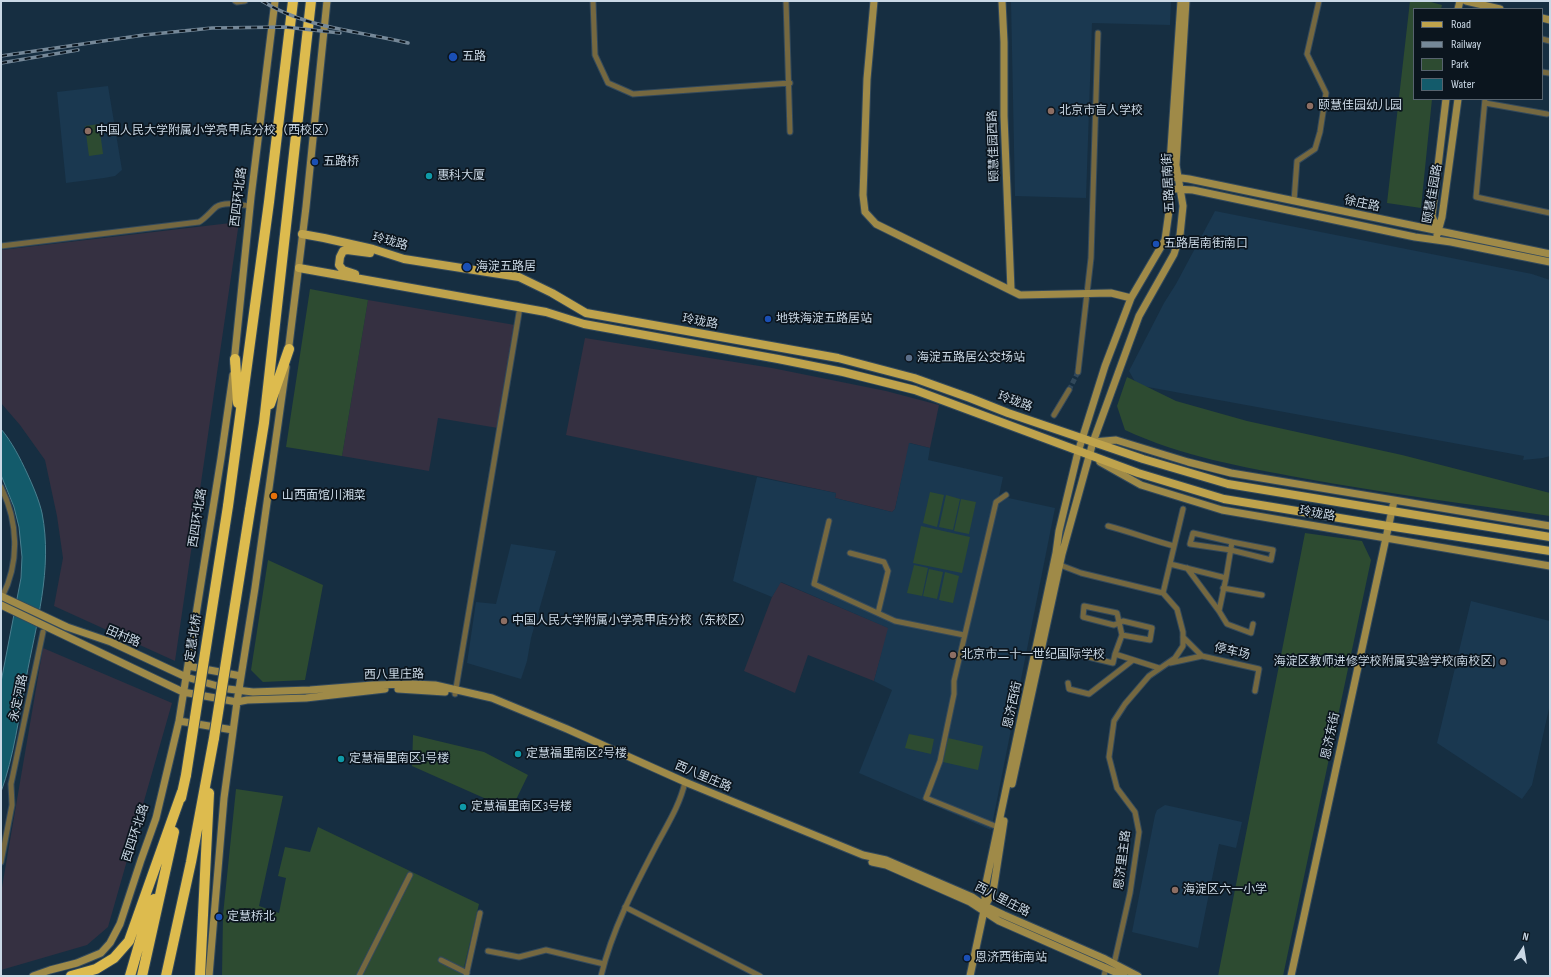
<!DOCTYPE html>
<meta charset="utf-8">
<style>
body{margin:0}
#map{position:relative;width:1551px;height:977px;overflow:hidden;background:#162e41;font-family:"Sofia Sans Condensed",sans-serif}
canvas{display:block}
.frame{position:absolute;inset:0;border:2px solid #cad8e5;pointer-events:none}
.legend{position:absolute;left:1413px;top:8px;width:130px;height:92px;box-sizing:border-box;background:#0b151e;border:1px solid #57636e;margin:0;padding:5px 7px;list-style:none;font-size:12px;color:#cad8e5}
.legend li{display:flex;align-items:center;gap:8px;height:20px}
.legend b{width:20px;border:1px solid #57636e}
.north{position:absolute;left:1503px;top:929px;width:40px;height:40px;-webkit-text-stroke:3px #0b151e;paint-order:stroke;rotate:12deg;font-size:11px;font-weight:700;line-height:16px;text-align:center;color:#cad8e5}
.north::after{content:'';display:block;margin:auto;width:14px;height:18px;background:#cad8e5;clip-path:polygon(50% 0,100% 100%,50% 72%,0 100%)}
</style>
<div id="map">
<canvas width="1551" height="977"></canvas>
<div class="frame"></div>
<ul class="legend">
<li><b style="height:5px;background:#bfa34c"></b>Road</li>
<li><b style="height:5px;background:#758898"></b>Railway</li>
<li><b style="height:11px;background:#2d4b31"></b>Park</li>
<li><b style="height:11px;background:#135b6b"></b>Water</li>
</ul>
<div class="north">N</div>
</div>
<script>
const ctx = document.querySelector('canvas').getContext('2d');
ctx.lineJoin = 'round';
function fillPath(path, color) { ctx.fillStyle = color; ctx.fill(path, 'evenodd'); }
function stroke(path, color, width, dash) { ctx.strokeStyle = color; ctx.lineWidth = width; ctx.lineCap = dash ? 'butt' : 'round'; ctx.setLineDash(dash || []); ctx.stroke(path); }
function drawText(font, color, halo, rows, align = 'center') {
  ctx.font = font + ' "Sofia Sans Condensed","Noto Sans SC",sans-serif'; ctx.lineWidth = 3.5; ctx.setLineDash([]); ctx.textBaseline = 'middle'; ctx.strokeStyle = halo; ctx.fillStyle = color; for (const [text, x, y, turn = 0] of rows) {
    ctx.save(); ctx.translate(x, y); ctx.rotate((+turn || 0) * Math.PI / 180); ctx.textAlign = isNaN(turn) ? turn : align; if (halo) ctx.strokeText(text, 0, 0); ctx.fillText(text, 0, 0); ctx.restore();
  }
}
const commercial = new Path2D(`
 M239,222L175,661L54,606L63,558L57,516L45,460L20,425L1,403V250Z
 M368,300L515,325L498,428L438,418L429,471L342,456Z
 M585,338L772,368L886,391L939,405L930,448L910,443L895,509L892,512L835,498L836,493L566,435Z
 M780,582L889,628L874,681L808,655L795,693L744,671L772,597Z
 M43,648L172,703L108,927L87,945L1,970V893Z`);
const built = new Path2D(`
 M1011,1H1171L1170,25L1092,23L1086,198L1015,196Z
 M108,86L122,170L115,176L104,178L66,183L57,92Z
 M1215,211L1532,274L1550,280V456L1543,458L1523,460L1524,456L1137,385L1129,371L1164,303L1176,284Z
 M909,443L930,448L928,460L1003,477L999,496L1055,508L991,830L859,773L892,690L874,681L888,628L781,582L772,597L733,581L757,477L836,493L835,498L892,512L895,509Z
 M511,544L556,551L531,638L527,661L521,679L467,663L476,602L496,604Z
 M1471,601L1550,621V704L1532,785L1522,799L1437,743Z
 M1165,805L1242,822L1236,848L1219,844L1198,948L1132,932L1155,815L1157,810Z`);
const green = new Path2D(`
 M1410,1H1427L1442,5L1441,9H1414V99H1432L1421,208L1387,203Z
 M99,124L103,154L89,156L85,126Z
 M310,289L368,300L342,456L286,447Z
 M1127,377L1176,401L1247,421L1402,455L1550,493V516C1467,504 1384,493 1302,478C1242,467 1181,456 1125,430L1117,406Z
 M930,492L944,495L937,527L923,523Z
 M946,495L960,499L953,530L939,527Z
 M961,499L976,502L969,534L954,531Z
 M921,526L970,537L962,573L913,563Z
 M1305,533L1362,541L1371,560L1283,976H1218Z
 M268,560L323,585L305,680L263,682L251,670Z
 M914,565L928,568L922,596L907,593Z
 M929,569L943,572L937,599L923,596Z
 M945,572L959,576L953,603L939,600Z
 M909,734L934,739L931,754L905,748Z
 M413,735L484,752L528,775L511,810L412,766Z
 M948,738L983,746L978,770L943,762Z
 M236,789L283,796L259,906L279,913L286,878L278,876L285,847L310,852L318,827L479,904L462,976H222L223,915Z`);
const water = new Path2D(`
 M1,429C12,442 20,458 27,473C33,486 39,500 42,513C53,569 36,624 26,679C19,716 14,756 1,792V682L21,578L22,557L19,527L14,507L1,475Z`);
const streetTunnel = new Path2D(`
 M1069,390L1078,372`);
const street = new Path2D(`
 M235,1L237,2L245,1
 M593,1L595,55L608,83L633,94L790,83
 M786,1L790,132
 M1542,39L1550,41
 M1542,72L1549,73
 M1485,99L1476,197L1550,213
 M1485,103L1547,114
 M1294,201L1297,161L1315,149L1320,132L1326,93L1307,54L1319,1
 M1,246L199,222C206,218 210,212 216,207C225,201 240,205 250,206
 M1078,372L1091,258L1098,33
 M1054,415L1069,390
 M1,487C18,521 20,562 2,597
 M829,521L814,584L895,621L964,635
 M1108,526C1131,532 1151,540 1174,546
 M850,553L884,562L888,571L878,613
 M1170,564L1226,578L1219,611L1187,568
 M1060,565L1081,573L1163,593L1177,609L1183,632V646L1175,658L1149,676L1125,704L1114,721L1109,757L1117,788L1135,812L1139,832L1130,893L1114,964
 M1226,578L1232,542L1273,550L1271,560L1231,550L1190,544L1193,533L1232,542
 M1223,588L1262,595
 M1163,593L1183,509
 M1219,611L1227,624L1251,633L1253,624
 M1122,635L1117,613L1084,606L1083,617L1114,625L1123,621L1152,628L1150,640L1122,635L1115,654L1159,668
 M1072,653L1113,663L1115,654
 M1202,656L1259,669L1255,691
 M1170,663L1202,656L1183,637
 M1068,683L1069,689L1089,694L1133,660
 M455,694L520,307
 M1000,828L926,798L940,761L954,694V681L996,502L1006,495
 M1,862L12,805L11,784L43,632
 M625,907L760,976
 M488,951L519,957L546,950L604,964
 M441,960L467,973
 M359,976L410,875
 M466,976L480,913
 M601,976C612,930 634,888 656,846C667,825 680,805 685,782
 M1104,976L1106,967`);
const secondary = new Path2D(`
 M874,1L867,79L863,195L865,212L876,224L1020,295L1111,293L1131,298
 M1002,1L1004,42V116L1011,290
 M1466,1L1500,9
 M1458,9L1460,1
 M1542,18L1550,20
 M1174,177L1189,179L1550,254
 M1176,189L1193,190L1415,237L1451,242L1550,262
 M1438,231L1432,216L1446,99
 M1437,235L1442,217L1458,99
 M288,353L306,207L327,1
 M234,363L251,197L275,1
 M1093,442L1116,440L1188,462L1231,473L1550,526
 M1100,462L1141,485L1222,510L1550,566
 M1,596L67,627L111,642L186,677L228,689L253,692L310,690L373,685L412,684L435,685L492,698L567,729L685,782L863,855L886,860L972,897L985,906L1004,915L1105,959L1138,976
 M1,605L183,692L237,702L247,700L306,698L385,689
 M188,666L241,676
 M398,689L445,692
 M179,721L233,730
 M1012,784L1062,554L1093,442L1139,316L1174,254L1180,235L1183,206L1176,165L1186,1
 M872,862L886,865L970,902L999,921L1124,976
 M986,904L993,892L1004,821
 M33,976L50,970L77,963L101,953L110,943L120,924L141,860L156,818L179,721L221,458L233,375
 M209,976L224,798L237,702L255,588L286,367
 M970,976L985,906V888L1056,553L1059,531L1078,452L1105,366L1131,298L1165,240L1170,204V163L1181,1
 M1291,976L1394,501`);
const primary = new Path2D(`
 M302,234L324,238L373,249L404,259L519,277L552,293L586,313L838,358L914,378L970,398L1008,413L1143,459L1228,484L1550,537
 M299,268L546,312L584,324L778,359L843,372L915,390L1138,473L1224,499L1388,526L1550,551
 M355,274L343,270L339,265L340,257L343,251L347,250L370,253`);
const highway = new Path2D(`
 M235,359L238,403
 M270,404L289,349
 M228,506L269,202L293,1
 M250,510L264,423L311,1
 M181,798L186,775
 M71,976L96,969L114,958L129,941L182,792
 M130,976L147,917L154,899
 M142,976L174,832
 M166,976L191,862L214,738
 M200,976L209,793`);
const rail = new Path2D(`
 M262,1C305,28 359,31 408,43
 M1,56L144,35L212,28L285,27L340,33
 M1,63L78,50`);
const highwayBridge = new Path2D(`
 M214,738L250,510
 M186,775L228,506`);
const markers = [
 [453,57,5,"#1a4fb4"],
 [1310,106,4,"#8d6e63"],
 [1051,111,4,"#8d6e63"],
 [88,131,4,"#8d6e63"],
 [315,162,4,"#1a4fb4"],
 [429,176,4,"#0f9aa8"],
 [1156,244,4,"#1a4fb4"],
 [467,267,5,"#1a4fb4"],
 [768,319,4,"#1a4fb4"],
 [909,358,4,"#5c6f8a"],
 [274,496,4,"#e8710a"],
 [504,621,4,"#8d6e63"],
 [953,655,4,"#8d6e63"],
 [1503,662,4,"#8d6e63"],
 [518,754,4,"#0f9aa8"],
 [341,759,4,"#0f9aa8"],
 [463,807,4,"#0f9aa8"],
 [1175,890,4,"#8d6e63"],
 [219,917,4,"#1a4fb4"],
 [967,958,4,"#1a4fb4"]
];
const poiNames = [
 ["五路",462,57],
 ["颐慧佳园幼儿园",1318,106],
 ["北京市盲人学校",1059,111],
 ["中国人民大学附属小学亮甲店分校（西校区）",96,131],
 ["五路桥",323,162],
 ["惠科大厦",437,176],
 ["五路居南街南口",1164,244],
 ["海淀五路居",476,267],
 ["地铁海淀五路居站",776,319],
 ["海淀五路居公交场站",917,358],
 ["山西面馆川湘菜",282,496],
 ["中国人民大学附属小学亮甲店分校（东校区）",512,621],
 ["北京市二十一世纪国际学校",961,655],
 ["海淀区教师进修学校附属实验学校(南校区)",1495,662,"right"],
 ["定慧福里南区2号楼",526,754],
 ["定慧福里南区1号楼",349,759],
 ["定慧福里南区3号楼",471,807],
 ["海淀区六一小学",1183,890],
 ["定慧桥北",227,917],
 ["恩济西街南站",975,958]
];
const streetNames = [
 ["颐慧佳园西路",994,146,-92],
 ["五路居南街",1169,183,-93],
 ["颐慧佳园路",1433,194,-80],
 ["西四环北路",239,197,-83],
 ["徐庄路",1362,204,12],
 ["玲珑路",390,242,15],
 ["玲珑路",700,322,10],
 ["玲珑路",1015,402,20],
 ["玲珑路",1317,514,10],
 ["西四环北路",198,518,-81],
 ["田村路",123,637,23],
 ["定慧北桥",194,638,-81],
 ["停车场",1232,652,13],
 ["西八里庄路",394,675,-1],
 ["永定河路",19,698,-78],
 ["恩济西街",1013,705,-78],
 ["恩济东街",1331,736,-78],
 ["西八里庄路",703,777,23],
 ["西四环北路",136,833,-72],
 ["恩济里主路",1123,860,-83],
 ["西八里庄路",1002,900,27]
];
fillPath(commercial, '#353041');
fillPath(built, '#1a3850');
fillPath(green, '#2d4b31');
fillPath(water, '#135b6b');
stroke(water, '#4a8090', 1);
stroke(streetTunnel, '#31485a', 5, [5, 2.5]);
stroke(street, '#33495b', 7);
stroke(secondary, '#33495b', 9);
stroke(primary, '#33495b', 10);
stroke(highway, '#33495b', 12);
stroke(street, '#756840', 5);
stroke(secondary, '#9f8a48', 7);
stroke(primary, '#bfa34c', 8);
stroke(highway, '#ddbb4e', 10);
stroke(rail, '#758898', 3.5);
stroke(rail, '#0b151e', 2, [6]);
stroke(highwayBridge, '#33495b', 12, []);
stroke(highwayBridge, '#ddbb4e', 10);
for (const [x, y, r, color] of markers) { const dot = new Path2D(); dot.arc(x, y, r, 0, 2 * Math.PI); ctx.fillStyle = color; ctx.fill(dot); stroke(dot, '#0b151e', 1.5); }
drawText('12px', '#cad8e5', '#0b151e', poiNames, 'left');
drawText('12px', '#cad8e5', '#0b151e', streetNames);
</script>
